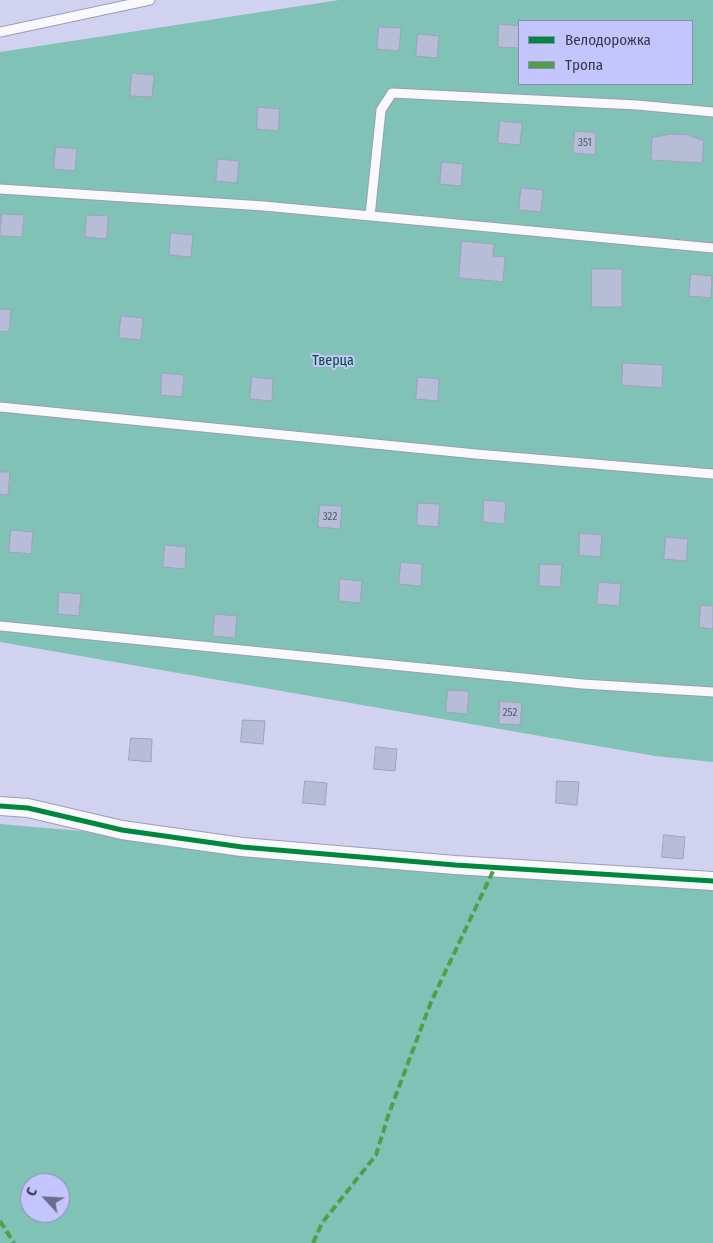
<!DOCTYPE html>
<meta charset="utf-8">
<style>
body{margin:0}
#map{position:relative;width:713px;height:1243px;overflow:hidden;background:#d1d2f0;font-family:"Fira Sans Condensed",sans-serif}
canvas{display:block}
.legend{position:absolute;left:518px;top:20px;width:175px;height:65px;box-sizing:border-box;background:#c4c5fd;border:1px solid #8c8cb9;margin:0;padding:6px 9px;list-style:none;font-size:15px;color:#373753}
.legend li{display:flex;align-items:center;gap:10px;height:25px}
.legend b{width:25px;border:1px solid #8c8cb9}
.north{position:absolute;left:20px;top:1173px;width:50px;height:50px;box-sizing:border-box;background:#c4c5fd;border:1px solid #8c8cb9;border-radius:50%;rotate:295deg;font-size:14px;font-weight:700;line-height:20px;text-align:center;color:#373753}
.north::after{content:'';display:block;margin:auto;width:18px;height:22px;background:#6d6d8a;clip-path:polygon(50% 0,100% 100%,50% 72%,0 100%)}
</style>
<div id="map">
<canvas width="713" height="1243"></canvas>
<ul class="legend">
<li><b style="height:6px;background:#00873e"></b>Велодорожка</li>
<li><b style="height:6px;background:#519f49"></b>Тропа</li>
</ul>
<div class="north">С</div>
</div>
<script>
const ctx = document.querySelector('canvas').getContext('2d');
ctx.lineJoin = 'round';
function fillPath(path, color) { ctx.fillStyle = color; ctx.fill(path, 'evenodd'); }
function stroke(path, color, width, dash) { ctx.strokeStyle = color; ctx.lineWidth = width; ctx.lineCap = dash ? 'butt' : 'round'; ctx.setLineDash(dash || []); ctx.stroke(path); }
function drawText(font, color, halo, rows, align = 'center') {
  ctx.font = font + ' "Fira Sans Condensed",sans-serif'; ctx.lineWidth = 4; ctx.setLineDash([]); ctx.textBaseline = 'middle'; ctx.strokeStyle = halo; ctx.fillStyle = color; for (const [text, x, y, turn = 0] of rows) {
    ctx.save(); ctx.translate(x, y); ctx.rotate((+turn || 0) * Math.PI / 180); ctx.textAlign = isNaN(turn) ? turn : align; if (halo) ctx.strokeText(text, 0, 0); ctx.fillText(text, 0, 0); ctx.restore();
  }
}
const green = new Path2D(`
 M339,0H713V762L655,756L0,642V52ZM519,21H692V84H519Z
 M0,824L713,886V1243H0ZM30,1183H60V1213H30Z`);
const building = new Path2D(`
 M499,24L519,26V48L498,47Z
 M379,27L401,28L399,51L377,49Z
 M418,34L439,36L437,58L416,56Z
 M132,73L154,75L152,97L130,96Z
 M258,107L280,109L278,131L257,129Z
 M500,121L522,123L520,145L498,143Z
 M575,131L596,133L595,155L573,153Z
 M671,134L688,135L704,141L702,163L651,160L652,138Z
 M56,147L77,149L75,171L54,169Z
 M218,159L239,161L237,183L216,181Z
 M442,162L463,164L461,186L440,184Z
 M521,188L543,190L541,212L519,210Z
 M2,214L24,215L22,237L0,236Z
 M87,215L108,216L107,239L85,237Z
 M171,233L193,235L191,257L169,255Z
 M462,241L494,244L493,256L505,257L503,282L459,278Z
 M592,269H622V307H592Z
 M691,274L712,276L711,298L689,296Z
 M0,309L11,310L9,332L0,331Z
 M121,316L143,318L141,340L119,338Z
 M623,363L663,365L662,388L622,385Z
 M162,373L184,375L182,397L161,395Z
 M252,377L273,379L272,401L250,399Z
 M418,377L439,379L438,401L416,399Z
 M0,472H10L8,495L0,494Z
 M484,500L506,502L504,524L483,522Z
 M418,503L440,504L438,527L417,525Z
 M320,505L342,506L340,529L318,527Z
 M11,530L33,532L31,554L9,552Z
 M580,533L602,535L600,557L579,555Z
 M666,537L688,539L686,561L664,559Z
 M165,545L186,547L185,569L163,567Z
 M401,562L422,564L421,586L399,584Z
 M540,564L562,565L560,587L539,586Z
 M340,579L362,581L360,603L339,601Z
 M599,582L621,584L619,606L597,604Z
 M59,592L81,594L79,616L58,614Z
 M701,605L713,606V629L699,627Z
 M215,614L237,616L235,638L213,636Z
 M448,690L469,691L467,714L446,712Z
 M500,701L522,703L520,725L499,724Z
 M243,720L265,721L263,744L241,742Z
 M131,738L152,739L151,762L129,760Z
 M376,747L397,749L395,771L374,769Z
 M305,781L327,783L325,805L303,803Z
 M557,781L579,782L577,805L556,803Z
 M664,835L685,837L683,859L662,857Z`);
const service = new Path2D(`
 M0,32L150,0
 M0,189L264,206L713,248
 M370,216L381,110L392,93L637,105L713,112
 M0,407L476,454L713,474
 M0,626L583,684L713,692`);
const minor = new Path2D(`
 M0,806L28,808L122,830L242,847L455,865L713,881`);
const quiet = new Path2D(`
 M0,1221L14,1243
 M313,1243L322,1223L376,1155L388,1116L431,1002L495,867`);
const cycleway = new Path2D(`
 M0,806L28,808L122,830L242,847L455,865L713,881`);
const numberNames = [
 ["351",585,143],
 ["322",330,517],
 ["252",510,713]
];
const parkNames = [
 ["Тверца",333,361]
];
fillPath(green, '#80c2b6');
fillPath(building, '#b8bdd7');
stroke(building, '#9da3bc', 1);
stroke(service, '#9c9cb6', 11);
stroke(minor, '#9c9cb6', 20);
stroke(service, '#f8f8fd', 9);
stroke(minor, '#f8f8fd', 18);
stroke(quiet, '#519f49', 4, [8, 4]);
stroke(cycleway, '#00873e', 5);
drawText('11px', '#585a76', null, numberNames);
drawText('14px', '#034e36', '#c4c5fd', parkNames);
</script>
